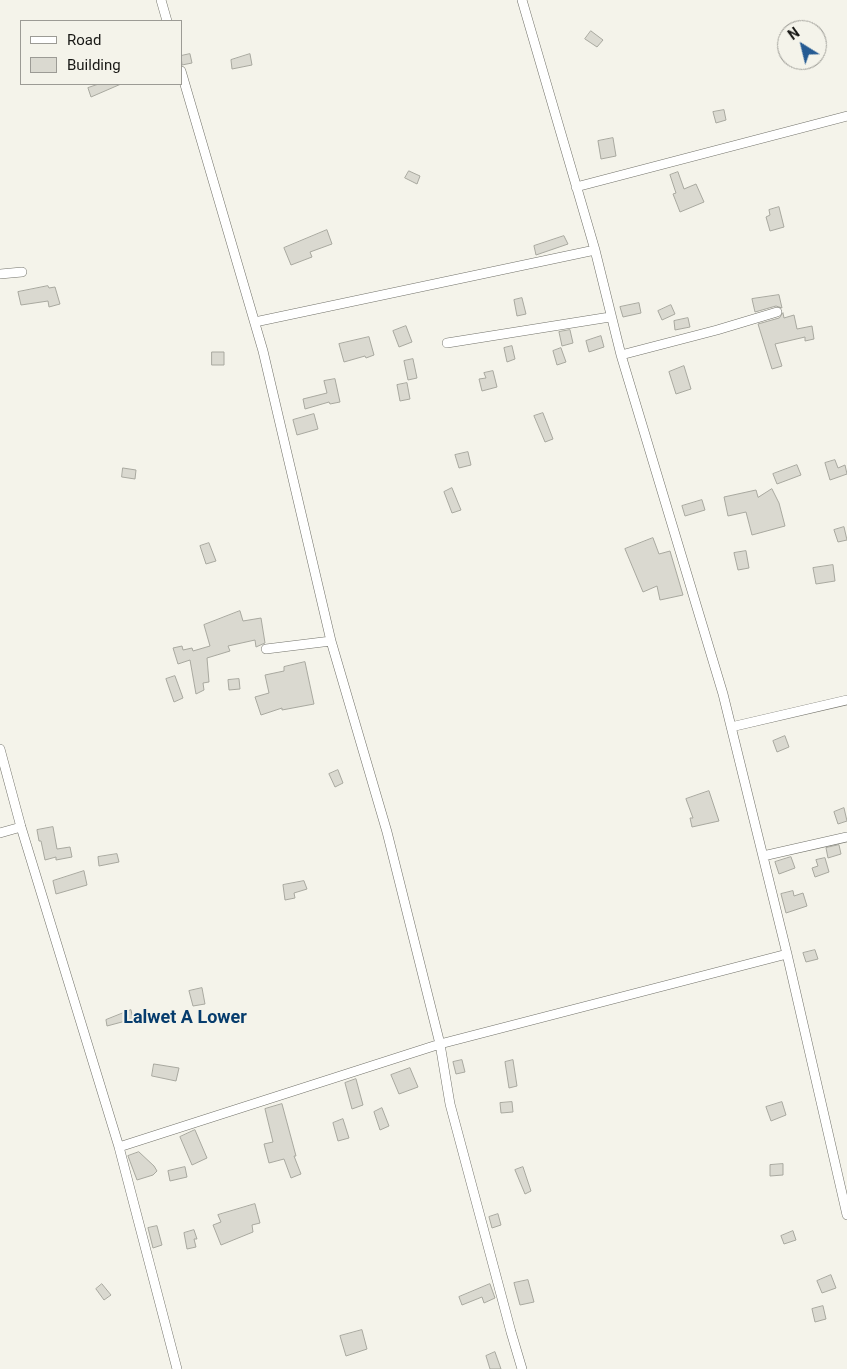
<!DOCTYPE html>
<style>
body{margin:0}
#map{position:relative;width:847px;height:1369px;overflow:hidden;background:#f4f3ea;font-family:Roboto,sans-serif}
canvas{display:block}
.legend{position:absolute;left:20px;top:20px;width:162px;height:65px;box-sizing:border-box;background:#f4f3ea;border:1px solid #9c9b95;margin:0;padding:6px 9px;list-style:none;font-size:15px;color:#181815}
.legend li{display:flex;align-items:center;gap:10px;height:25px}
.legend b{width:25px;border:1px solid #9c9b95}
.north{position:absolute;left:777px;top:20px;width:50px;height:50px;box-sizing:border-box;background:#f4f3ea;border:1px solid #9c9b95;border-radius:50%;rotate:324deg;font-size:14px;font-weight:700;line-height:20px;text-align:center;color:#181815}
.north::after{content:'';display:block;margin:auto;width:18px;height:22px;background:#255b93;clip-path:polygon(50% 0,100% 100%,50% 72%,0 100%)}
</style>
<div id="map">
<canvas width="847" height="1369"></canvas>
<ul class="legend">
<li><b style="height:6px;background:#fff"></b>Road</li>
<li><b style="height:14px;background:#dad9d0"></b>Building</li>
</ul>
<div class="north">N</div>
</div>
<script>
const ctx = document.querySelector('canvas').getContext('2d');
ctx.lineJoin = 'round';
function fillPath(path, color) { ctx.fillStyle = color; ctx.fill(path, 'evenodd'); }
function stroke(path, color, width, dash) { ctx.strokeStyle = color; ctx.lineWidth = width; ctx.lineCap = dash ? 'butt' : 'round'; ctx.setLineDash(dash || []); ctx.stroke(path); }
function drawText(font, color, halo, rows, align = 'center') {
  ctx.font = font + ' Roboto,sans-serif'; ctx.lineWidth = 4; ctx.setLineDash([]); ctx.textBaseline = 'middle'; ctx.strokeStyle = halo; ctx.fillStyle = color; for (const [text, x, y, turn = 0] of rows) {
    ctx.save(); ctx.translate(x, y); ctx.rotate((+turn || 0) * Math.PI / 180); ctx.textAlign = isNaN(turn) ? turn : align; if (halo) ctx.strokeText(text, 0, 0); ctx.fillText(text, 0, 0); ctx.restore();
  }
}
const building = new Path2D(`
 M591,31L603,40L597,47L585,39Z
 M190,54L192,63L182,65L181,56Z
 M250,54L252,65L232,69L231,60Z
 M99,84H121L91,97L88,88Z
 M724,110L726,120L716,123L713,112Z
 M613,138L616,156L601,159L598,141Z
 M409,171L420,176L417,184L405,178Z
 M678,172L684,189L696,184L704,202L680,212L673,194L676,193L670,175Z
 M779,207L784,227L770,231L766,217L770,215L769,210Z
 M327,230L332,244L310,252L312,257L291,265L284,248Z
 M564,236L568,244L536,255L534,246Z
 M48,286L49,288L55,287L60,304L49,307L48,301L21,305L18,292Z
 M779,295L782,308L776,306L755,312L752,299Z
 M522,298L526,314L517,316L514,300Z
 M639,303L641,313L623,317L620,307Z
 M671,305L675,314L662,320L658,311Z
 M783,313L784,318L794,315L797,329L812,326L814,339L805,341V337L775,344L782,366L772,369L758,324L779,318Z
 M688,318L690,327L675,330L674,321Z
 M406,326L412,342L399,347L393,331Z
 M570,330L573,343L562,346L559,332Z
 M601,336L604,347L589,352L586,341Z
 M369,337L374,355L366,358L365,356L344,362L339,344Z
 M512,346L515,359L507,362L504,348Z
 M561,348L566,362L557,365L553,351Z
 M212,352H224V365H212Z
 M413,359L417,378L408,380L404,361Z
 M684,366L691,389L676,394L669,372Z
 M493,371L497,387L482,391L479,379L486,378L484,373Z
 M335,379L340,402L330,404L329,402L305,409L303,399L327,393L324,381Z
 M407,383L410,399L400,401L397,385Z
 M543,413L553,439L545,442L534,416Z
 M314,414L318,429L297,435L293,420Z
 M468,452L471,465L459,468L455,455Z
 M835,460L838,468L845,465L847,474L830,480L825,463Z
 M797,465L801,475L777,484L773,474Z
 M123,468L136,470L135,479L122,477Z
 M452,488L461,510L452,513L444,492Z
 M772,489L779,503L785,526L752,535L746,512L728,516L724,497L756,490L758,497Z
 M702,500L705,510L685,516L682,506Z
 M844,527L847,540L838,542L834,530Z
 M653,538L659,554L670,551L683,595L660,600L657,586L643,592L625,549Z
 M209,543L216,561L206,564L200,546Z
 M746,551L749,568L738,570L734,553Z
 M833,565L835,581L816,584L813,568Z
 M240,611L243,621L261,618L265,643L256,647L255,640L228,646L230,651L207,658L209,682L203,683L204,690L196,694L190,660L178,664L173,648L182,646L183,650L192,648L193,651L210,646L204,625Z
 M305,662L314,704L282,710V708L261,715L255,697L269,693L265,675L284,671V667Z
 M175,676L183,698L174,702L166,679Z
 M239,679L240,689L229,690L228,680Z
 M785,736L789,747L777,752L773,741Z
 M338,770L343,783L335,787L329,774Z
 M709,791L719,821L692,827L690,818H693L686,799Z
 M844,808L847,821L838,824L834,812Z
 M53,827L57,849L70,847L72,857L56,860V857L45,860L41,841H39L37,830Z
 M839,845L841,854L828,858L826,848Z
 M117,854L119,862L99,866L98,857Z
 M791,857L795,868L779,874L775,862Z
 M825,858L829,872L815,877L812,868L818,866L816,860Z
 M84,871L87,885L56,894L53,881Z
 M304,881L307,889L294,893L295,898L285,900L283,885Z
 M793,891L794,896L803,893L807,906L786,913L781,894Z
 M815,950L818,959L806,962L803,953Z
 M202,988L205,1004L193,1006L189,991Z
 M131,1010L133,1019L107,1026L106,1020Z
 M462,1060L465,1072L456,1074L453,1062Z
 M513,1060L517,1086L509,1088L505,1062Z
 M154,1064L179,1068L176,1081L152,1076Z
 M410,1068L418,1087L399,1094L391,1075Z
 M356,1079L363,1105L352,1109L345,1083Z
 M512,1102L513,1112L501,1113L500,1103Z
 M782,1102L786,1115L771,1121L766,1107Z
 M282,1104L296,1156H294L301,1174L291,1178L284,1159L269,1163L264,1144L273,1142L265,1109Z
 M382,1108L389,1126L380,1130L374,1112Z
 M343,1119L349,1138L338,1141L333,1123Z
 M195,1130L207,1158L192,1165L180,1137Z
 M139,1152L154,1166L157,1171L153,1175L137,1180L128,1156Z
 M783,1164V1175L770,1176V1165Z
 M185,1167L187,1177L170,1181L168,1171Z
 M523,1167L531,1191L525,1194L515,1170Z
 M255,1204L260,1223L252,1225L253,1232L221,1245L213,1225L221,1222L218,1215Z
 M498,1214L501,1225L492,1228L489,1217Z
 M157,1226L162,1245L153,1248L148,1228Z
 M194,1230L197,1239H194L196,1247L187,1249L184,1233Z
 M793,1231L796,1240L784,1244L781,1236Z
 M831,1275L836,1288L822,1293L817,1281Z
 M528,1280L534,1302L520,1305L514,1283Z
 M102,1284L111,1295L104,1300L96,1289Z
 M490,1284L495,1298L484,1303L482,1297L462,1305L459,1297Z
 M823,1306L826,1319L815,1322L812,1309Z
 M362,1330L367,1349L346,1356L340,1336Z
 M495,1352L501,1369H490L486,1356Z`);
const street = new Path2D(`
 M161,0L167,21
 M522,0L595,250L621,355L723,694L787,954L847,1215
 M181,71L263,351L331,641L387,832L440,1044L450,1104L511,1332L522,1369
 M576,187L847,116
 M0,274L22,272
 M255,322L595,250
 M447,343L610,317
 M621,355L717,330L777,312
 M266,649L331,641
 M731,727L847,700
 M0,749L21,827L119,1147L177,1369
 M0,833L21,827
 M763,856L847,837
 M119,1147L440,1044L787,954`);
const quarterNames = [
 ["Lalwet A Lower",185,1018]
];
fillPath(building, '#dad9d0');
stroke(building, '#a8a89f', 1);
stroke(street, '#73736b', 10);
stroke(street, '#fff', 9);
drawText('bold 18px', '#063c6d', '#f4f3ea', quarterNames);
</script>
